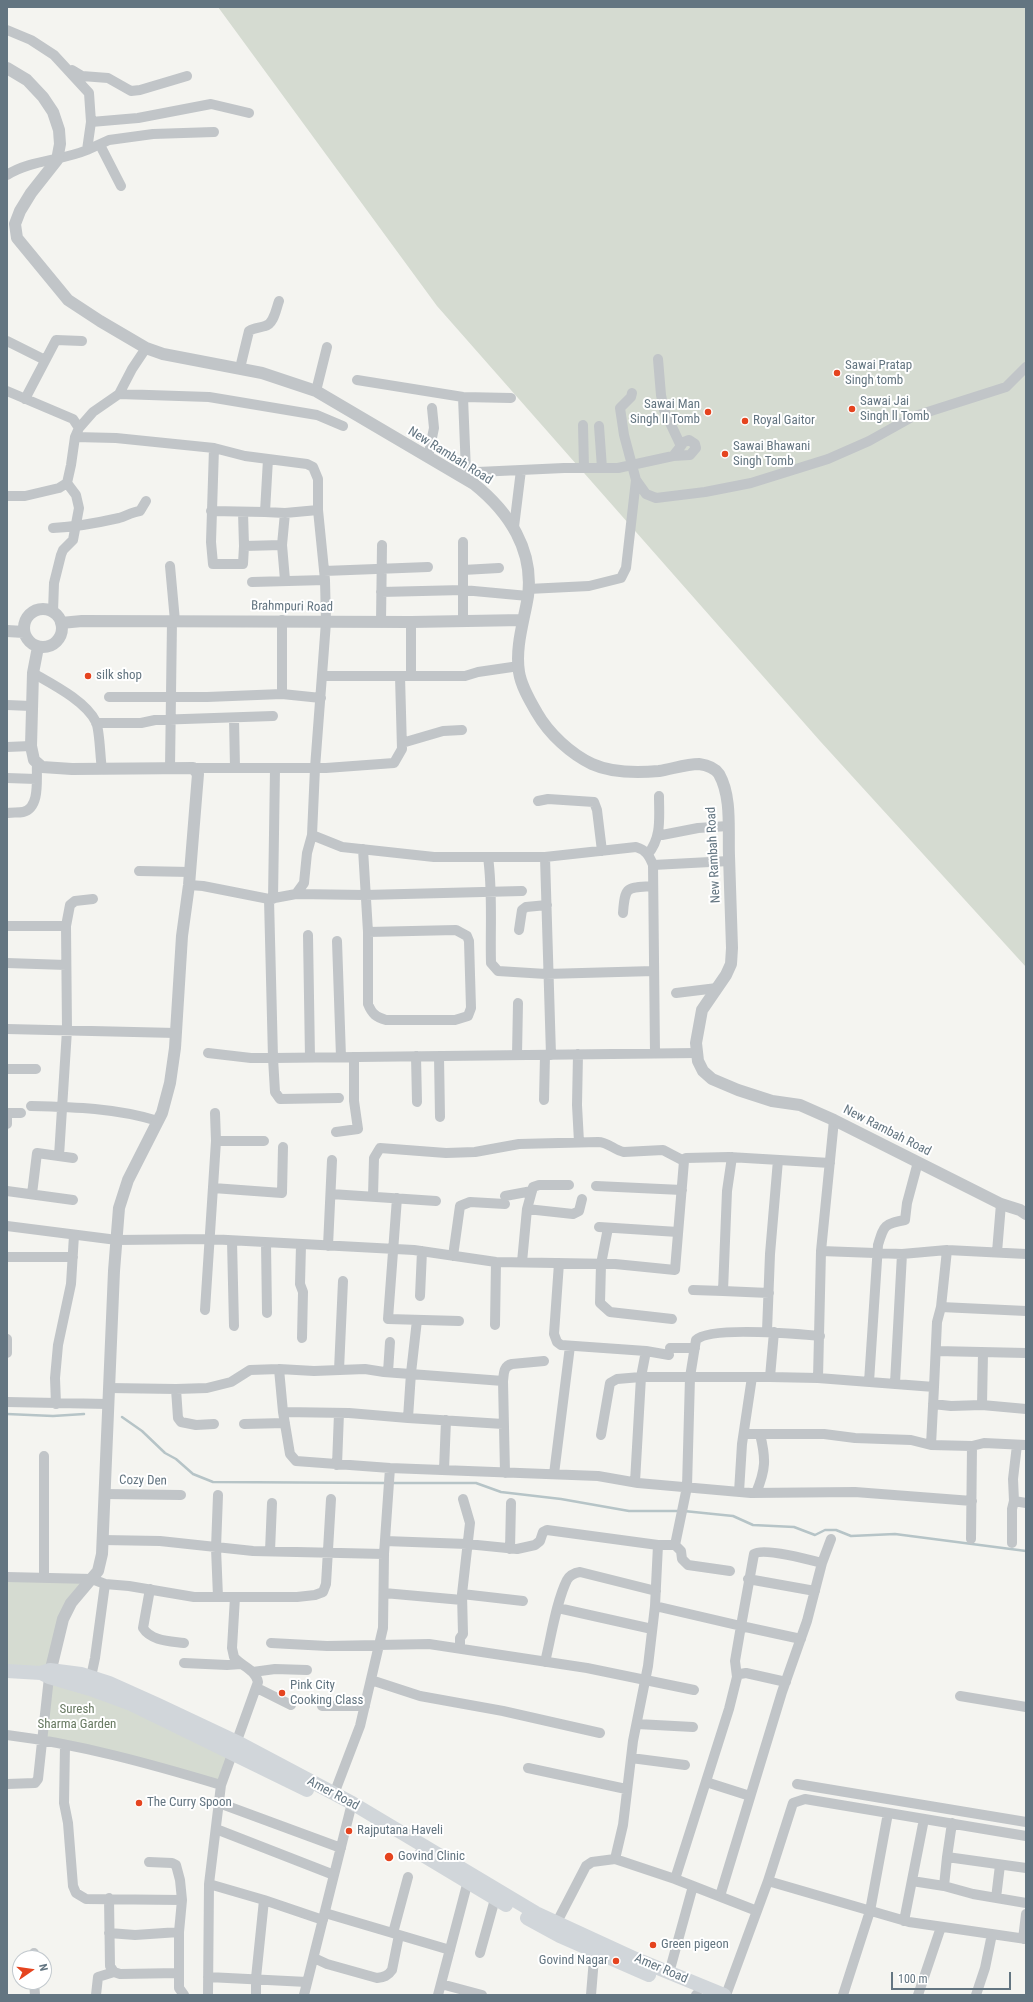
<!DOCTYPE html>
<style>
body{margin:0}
#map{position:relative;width:1033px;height:2002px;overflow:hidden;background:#f4f4f0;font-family:"Roboto Condensed",sans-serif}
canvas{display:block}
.frame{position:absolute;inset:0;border:8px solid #637581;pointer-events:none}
.north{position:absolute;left:12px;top:1950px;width:40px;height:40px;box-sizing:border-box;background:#fff;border:1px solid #c1c8cd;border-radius:50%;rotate:77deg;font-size:11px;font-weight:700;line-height:16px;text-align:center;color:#637581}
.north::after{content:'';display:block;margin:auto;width:14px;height:18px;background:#e5441f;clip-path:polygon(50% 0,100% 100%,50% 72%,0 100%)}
.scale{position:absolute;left:891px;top:1972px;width:120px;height:18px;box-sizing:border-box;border:2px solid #637581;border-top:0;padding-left:5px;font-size:12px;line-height:14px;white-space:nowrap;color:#637581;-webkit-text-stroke:3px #fff;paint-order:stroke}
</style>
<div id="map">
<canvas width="1033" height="2002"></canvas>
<div class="frame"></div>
<div class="north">N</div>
<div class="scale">100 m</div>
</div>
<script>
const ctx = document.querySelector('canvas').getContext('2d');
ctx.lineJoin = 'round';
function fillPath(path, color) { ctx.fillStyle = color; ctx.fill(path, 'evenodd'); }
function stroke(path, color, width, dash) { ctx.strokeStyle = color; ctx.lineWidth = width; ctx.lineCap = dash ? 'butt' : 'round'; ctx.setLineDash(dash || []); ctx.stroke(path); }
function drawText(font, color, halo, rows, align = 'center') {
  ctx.font = font + ' "Roboto Condensed",sans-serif'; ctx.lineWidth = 4; ctx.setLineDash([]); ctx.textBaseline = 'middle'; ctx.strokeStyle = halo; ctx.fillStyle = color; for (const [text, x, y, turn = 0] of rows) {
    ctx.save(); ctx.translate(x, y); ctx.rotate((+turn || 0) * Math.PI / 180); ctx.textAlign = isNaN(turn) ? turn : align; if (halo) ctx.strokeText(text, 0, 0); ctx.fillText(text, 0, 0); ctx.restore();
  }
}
const green = new Path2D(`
 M218,7H1026V967L820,741L437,306Z
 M7,1579L86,1582L56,1628L45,1670L7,1668Z
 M51,1683L89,1691L230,1754L220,1782L45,1738Z`);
const stream = new Path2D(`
 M7,1414L53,1416L84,1414
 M122,1417L142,1431L165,1453L176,1459L193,1474L213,1482L386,1483
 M391,1483H476L501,1492L561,1499L629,1511H679
 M684,1511L733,1516L753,1525L794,1527L815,1535L825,1530H836L851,1536L895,1534L1026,1551`);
const minor = new Path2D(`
 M7,30L31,40L54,55L89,93L91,122L87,150C61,161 30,160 7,175
 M72,70L82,76L108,78L131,91L140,90L187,76
 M91,122L138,118L211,104L249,113
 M100,145L121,186
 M87,150L109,140L153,134L214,132
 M7,341L45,360
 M658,359L661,395L664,410L681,446
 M240,368L249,331C254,328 259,328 265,326C274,324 276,309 279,301
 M357,380L463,397L511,398
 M7,391L73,419L79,428
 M316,391L327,347
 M632,393L631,397L620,408L624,435L636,480L646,494L656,498L705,492L751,483L828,459L869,441L912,417L1006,387L1026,367
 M119,394L209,397L317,415L343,426
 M463,397L466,472
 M25,399L56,340L82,341
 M583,425L584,468
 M599,426L602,468
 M75,437L116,438L214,448L211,542L213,564H243L244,546L243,512
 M214,448L245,456L307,464L313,467L318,479V510L325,580
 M428,457L434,428L432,408
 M456,473L564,468H618L673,456L690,455L696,448L695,444L689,440L684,442L673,456
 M7,496H25L59,488L67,483L71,465L75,437L79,428L93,412L119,394L132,369L146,348
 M211,511L265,512L268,459
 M265,512L285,513L282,545
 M285,513L318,510
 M514,527L521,470
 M53,528C76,527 97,523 119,518C126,516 132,512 140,511L146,501
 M244,546L282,545L285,580
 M170,566L175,621
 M463,570L499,568
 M324,571L428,567
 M528,589L589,586L621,578L626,568L636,480
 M381,592L463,590L528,596
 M53,612L54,583L61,555L63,550L73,540L79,508L76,495L67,483
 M282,620V694
 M463,621V542
 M381,622L382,545
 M411,622V676
 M33,673C52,684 86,701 96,722C100,731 100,758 102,769
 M323,676H465L478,672L519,666
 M109,697H207L282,694L321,698
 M7,705L31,706
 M234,718L235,768
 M96,723H141L155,720L273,716
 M402,743L443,731L462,730
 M7,747L31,746
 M170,768L172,621
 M193,768H326L394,763L402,749L400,676
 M7,778L36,779
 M538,801L548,799L594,802L597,810L602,851
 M7,813C12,812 18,813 23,812C41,808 36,777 37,763
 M312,835L342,847L434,857H545L636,847C646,850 649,855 653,865L655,1053
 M662,835L698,828L728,826
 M363,849L368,932L456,930L467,936L469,941L471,1008L468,1016L455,1020H386C376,1017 372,1014 368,1004V932
 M648,854C662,837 659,817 659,796
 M488,857C493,892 490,928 491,963L498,971L546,974L654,971
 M545,857L551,1055
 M653,865L729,861
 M139,871L190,872
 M189,885L203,886L269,899L296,894L304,883L307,853L312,835L315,768L326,622L325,580L252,582
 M296,894L365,895L522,891
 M269,899L273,1058L697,1053
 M273,899L275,768
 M623,913C625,885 627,888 653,886
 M7,926H66
 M519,930L522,910L526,907L547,905
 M308,935L310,1058
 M337,941L341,1057
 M7,963L66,965
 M676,993L717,988
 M7,1029L176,1033
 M208,1053L251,1058H273L275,1092L280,1099L339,1098
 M578,1054L577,1105L579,1142
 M517,1055L518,1003
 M416,1056L417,1102
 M439,1056L440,1117
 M7,1069H36
 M544,1100L545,1055
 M31,1106C74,1107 116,1108 158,1121
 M7,1113H21
 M7,1124V1113
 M336,1132L358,1129L354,1101V1057
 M216,1141H264
 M59,1156L67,1030L66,926L70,905L75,901L93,899
 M732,1157L727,1191L723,1291L769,1293
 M596,1186L682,1190
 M213,1188L282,1193L283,1147
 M7,1191L73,1200
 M32,1194L37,1153L73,1158
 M331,1194L436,1201
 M373,1196L374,1158L380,1148L446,1153L475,1152L519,1144L598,1142C608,1142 614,1150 624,1152L663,1150L684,1161
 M505,1196L532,1191
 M397,1198L388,1319L459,1321
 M527,1209L573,1214L579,1211L582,1199
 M7,1226L117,1240L209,1239L414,1250L496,1262L615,1264L675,1270L684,1161L686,1158L729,1157L830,1163
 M599,1227L678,1232
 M608,1228L601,1264L600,1303L610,1312L672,1319
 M232,1241L234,1326
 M266,1243L267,1313
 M301,1245L300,1284L303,1292L302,1338
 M328,1246L332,1160
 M821,1251L902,1254
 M997,1252L1001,1204
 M453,1256L460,1206L470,1202L505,1204
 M7,1257H73
 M522,1262L527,1209L533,1187L539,1185H569
 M559,1263L554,1334L557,1342L561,1345L646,1351L641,1377L617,1379L610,1383L601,1435
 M693,1290L723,1291
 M420,1296L422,1251
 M941,1307L1026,1311
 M205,1310L216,1141L215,1113
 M417,1320L411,1373L408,1418L349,1413L283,1412L290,1454L296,1461L390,1468L598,1476L638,1483L751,1493L855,1492L972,1501
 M495,1325L496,1262
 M767,1331L770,1254L778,1160
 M774,1332L770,1377L818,1378L821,1251L834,1120
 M7,1339V1353
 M670,1348H695
 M646,1351L669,1355
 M936,1351L1026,1353
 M339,1370L343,1281
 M388,1372L390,1342
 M770,1377H690L696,1340C710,1326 797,1334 820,1336
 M818,1378L934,1387L931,1445L972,1446L984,1443L1026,1445
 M869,1382L878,1245C884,1225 884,1224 905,1220L907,1203L918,1162
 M895,1383L902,1254L947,1250L1026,1254
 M934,1387L937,1322L941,1307L947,1250
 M109,1388L176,1389L207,1388L231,1382L250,1370L279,1369
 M176,1389L178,1418L181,1422L196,1425L214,1424
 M7,1402L108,1404
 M56,1404L55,1378L58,1345L71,1284L74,1235
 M933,1404L951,1406L982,1405L1026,1409
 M982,1405L983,1353
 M283,1412L279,1369L314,1371L365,1369L384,1372L503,1381
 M408,1418L503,1424
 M244,1424L285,1423
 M744,1434H824L855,1438L911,1440L931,1445
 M337,1465L339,1413
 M444,1470L446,1420
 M505,1473L503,1381C504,1374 503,1366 512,1364L544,1361
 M554,1474L570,1346
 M739,1492L742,1444L752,1377
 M756,1493C766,1469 766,1459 760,1434
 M104,1494L181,1495
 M218,1495L216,1548L218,1597
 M1014,1501L1026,1503
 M971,1539L972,1446
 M103,1540L160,1541L253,1551L384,1554
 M385,1541L467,1544L517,1549L535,1545L540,1541L543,1532L547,1530L658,1545
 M1012,1543V1509L1014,1501L1013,1479L1017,1445
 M675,1545L681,1551L682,1559L688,1565L730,1571
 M510,1549L511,1503
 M270,1551L272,1503
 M7,1577L92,1579L105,1584L129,1586L194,1597H297L315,1595L323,1592L326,1584L331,1499
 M44,1577V1456
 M748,1579L815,1591
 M150,1589L143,1628C151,1641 170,1641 184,1643
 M384,1593L462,1600
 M462,1594L523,1601
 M235,1597L232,1648L234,1657C241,1666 255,1669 258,1682L221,1785L209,1884L264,1900
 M655,1606L741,1626L735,1661L737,1677
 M558,1608L652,1629
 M801,1639L741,1626L754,1554C763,1547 811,1560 822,1563
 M271,1643L327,1646L429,1644L587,1668L694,1690
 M460,1648V1638L463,1634L462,1594L470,1523L463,1499
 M545,1662C551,1638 556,1602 567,1580C570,1575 574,1573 580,1572L656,1591
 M184,1663L227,1665L241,1664
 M253,1672L275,1669L307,1670
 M91,1677L95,1658L105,1584
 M371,1680L420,1696L503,1711L600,1733
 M257,1688L291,1705
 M960,1696L1026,1707
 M322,1706H365
 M637,1724L693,1727
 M7,1735C79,1744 151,1764 221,1785
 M65,1745L64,1803L68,1823L73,1886L76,1893L86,1899L182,1900L179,1932V1988L184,1995
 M631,1758L685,1765
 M528,1768L626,1789
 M706,1782L750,1796
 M7,1784L35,1783L38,1779L49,1677
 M797,1784L1026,1822
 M334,1794L360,1726L383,1628L384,1554L390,1468
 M219,1803L341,1848
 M952,1823L947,1857L1026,1868
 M216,1829L334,1875
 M1026,1836L805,1799L793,1803L768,1881L909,1922L1026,1939
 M615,1859L623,1825L633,1741L648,1666L655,1606L658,1545H675L687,1487L690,1377H641L635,1482
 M149,1862L172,1863L176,1865L180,1880L182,1900
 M675,1879L729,1709L737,1677L740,1674L746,1673L786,1682
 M912,1881L944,1886L947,1857
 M944,1886L973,1894L1026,1903
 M720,1896L782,1692L807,1621L822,1563L831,1539
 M109,1898L110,1966L114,1972L120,1974L179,1973
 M996,1898L1000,1865
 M325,1913L450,1950
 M904,1921L924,1819
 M557,1922L586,1866L592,1862L615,1859L675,1879L757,1911
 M109,1933L135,1935L179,1932
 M393,1933L408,1877
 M1023,1939L1026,1914
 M480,1953L495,1899
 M34,1958V1953
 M314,1958L327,1964L377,1978C384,1977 388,1976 392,1970L399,1935
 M669,1973L693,1886
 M208,1977L307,1982
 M34,1982L35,1995
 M441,1984L482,1995
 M96,1995L98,1977L114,1972
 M208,1995L209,1884
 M256,1995V1978L264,1900L323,1920
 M304,1995L352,1803
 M438,1995L469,1877
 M591,1995L595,1946
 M696,1995L697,1994
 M726,1995L768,1881
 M843,1995L870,1911L888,1813
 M918,1995L941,1927
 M976,1995L985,1968L992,1934`);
const tertiary = new Path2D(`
 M7,68L27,80L43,97L53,112L59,130L60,144L57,160L31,193L20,211L15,224L17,238L68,300L100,321L146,348L163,354L262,373L316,391L474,484C509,512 534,550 528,596C524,621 515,647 519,672C521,686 530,701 537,713C549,734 571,754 592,764C612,773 638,773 659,771C672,769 686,764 699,764C706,765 715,768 719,774C732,797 728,830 729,856C730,887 731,917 732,948L731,964L726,975L702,1010L696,1043L698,1061L703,1071L712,1079L738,1090L772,1101L800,1105L834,1120L1001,1204L1020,1210L1026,1214
 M24 628a19 19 0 1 1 38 0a19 19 0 1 1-38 0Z
 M61,623L82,621L411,622L523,620
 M7,631L24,632
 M38,647L33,673L31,746L34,760L42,767L72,769L193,768L198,774L189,885L182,936L175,1048L170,1083L162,1113L128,1180L119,1208L114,1271L102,1554L98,1571L71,1603L63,1619L49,1677`);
const secondary = new Path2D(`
 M7,1671L41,1673L50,1670L81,1674L109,1683L158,1705L237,1742L352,1803L536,1913L636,1959L724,1995
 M41,1673L49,1677L90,1689L131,1704L307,1790
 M421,1854L506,1905
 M527,1918L560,1936L649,1975`);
const markers = [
 [837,373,4,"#e5441f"],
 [852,409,4,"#e5441f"],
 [708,412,4,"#e5441f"],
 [745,421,4,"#e5441f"],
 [725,454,4,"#e5441f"],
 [88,676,4,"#e5441f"],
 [282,1693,4,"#e5441f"],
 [139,1803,4,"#e5441f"],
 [349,1831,4,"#e5441f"],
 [389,1857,5,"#e5441f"],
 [653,1945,4,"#e5441f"],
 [616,1961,4,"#e5441f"]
];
const poiNames = [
 ["Sawai Pratap",845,366],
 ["Singh tomb",845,381],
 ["Sawai Jai",860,402],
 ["Singh ll Tomb",860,417],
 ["Sawai Man",700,405,"right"],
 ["Singh II Tomb",700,420,"right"],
 ["Royal Gaitor",753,421],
 ["Sawai Bhawani",733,447],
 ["Singh Tomb",733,462],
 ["silk shop",96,676],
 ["Pink City",290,1686],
 ["Cooking Class",290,1701],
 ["The Curry Spoon",147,1803],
 ["Rajputana Haveli",357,1831],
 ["Govind Clinic",398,1857],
 ["Green pigeon",661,1945],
 ["Govind Nagar",608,1961,"right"]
];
const streetNames = [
 ["New Rambah Road",450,456,32],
 ["Brahmpuri Road",292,607,1],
 ["New Rambah Road",714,855,-93],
 ["New Rambah Road",887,1131,27],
 ["Cozy Den",143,1481,1],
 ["Amer Road",333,1794,28],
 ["Amer Road",661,1969,23]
];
const parkNames = [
 ["Suresh",77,1710],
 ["Sharma Garden",77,1725]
];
fillPath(green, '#d5dbd1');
stroke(stream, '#b6c4c7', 2.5);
stroke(minor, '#c1c5c8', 10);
stroke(tertiary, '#c1c5c8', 12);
stroke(secondary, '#d1d6da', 14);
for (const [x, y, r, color] of markers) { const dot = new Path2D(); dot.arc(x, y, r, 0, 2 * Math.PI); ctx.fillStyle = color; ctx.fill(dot); stroke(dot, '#fff', 1.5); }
drawText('13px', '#637581', '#fff', poiNames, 'left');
drawText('13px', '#637581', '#fff', streetNames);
drawText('13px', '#677961', '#fff', parkNames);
</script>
